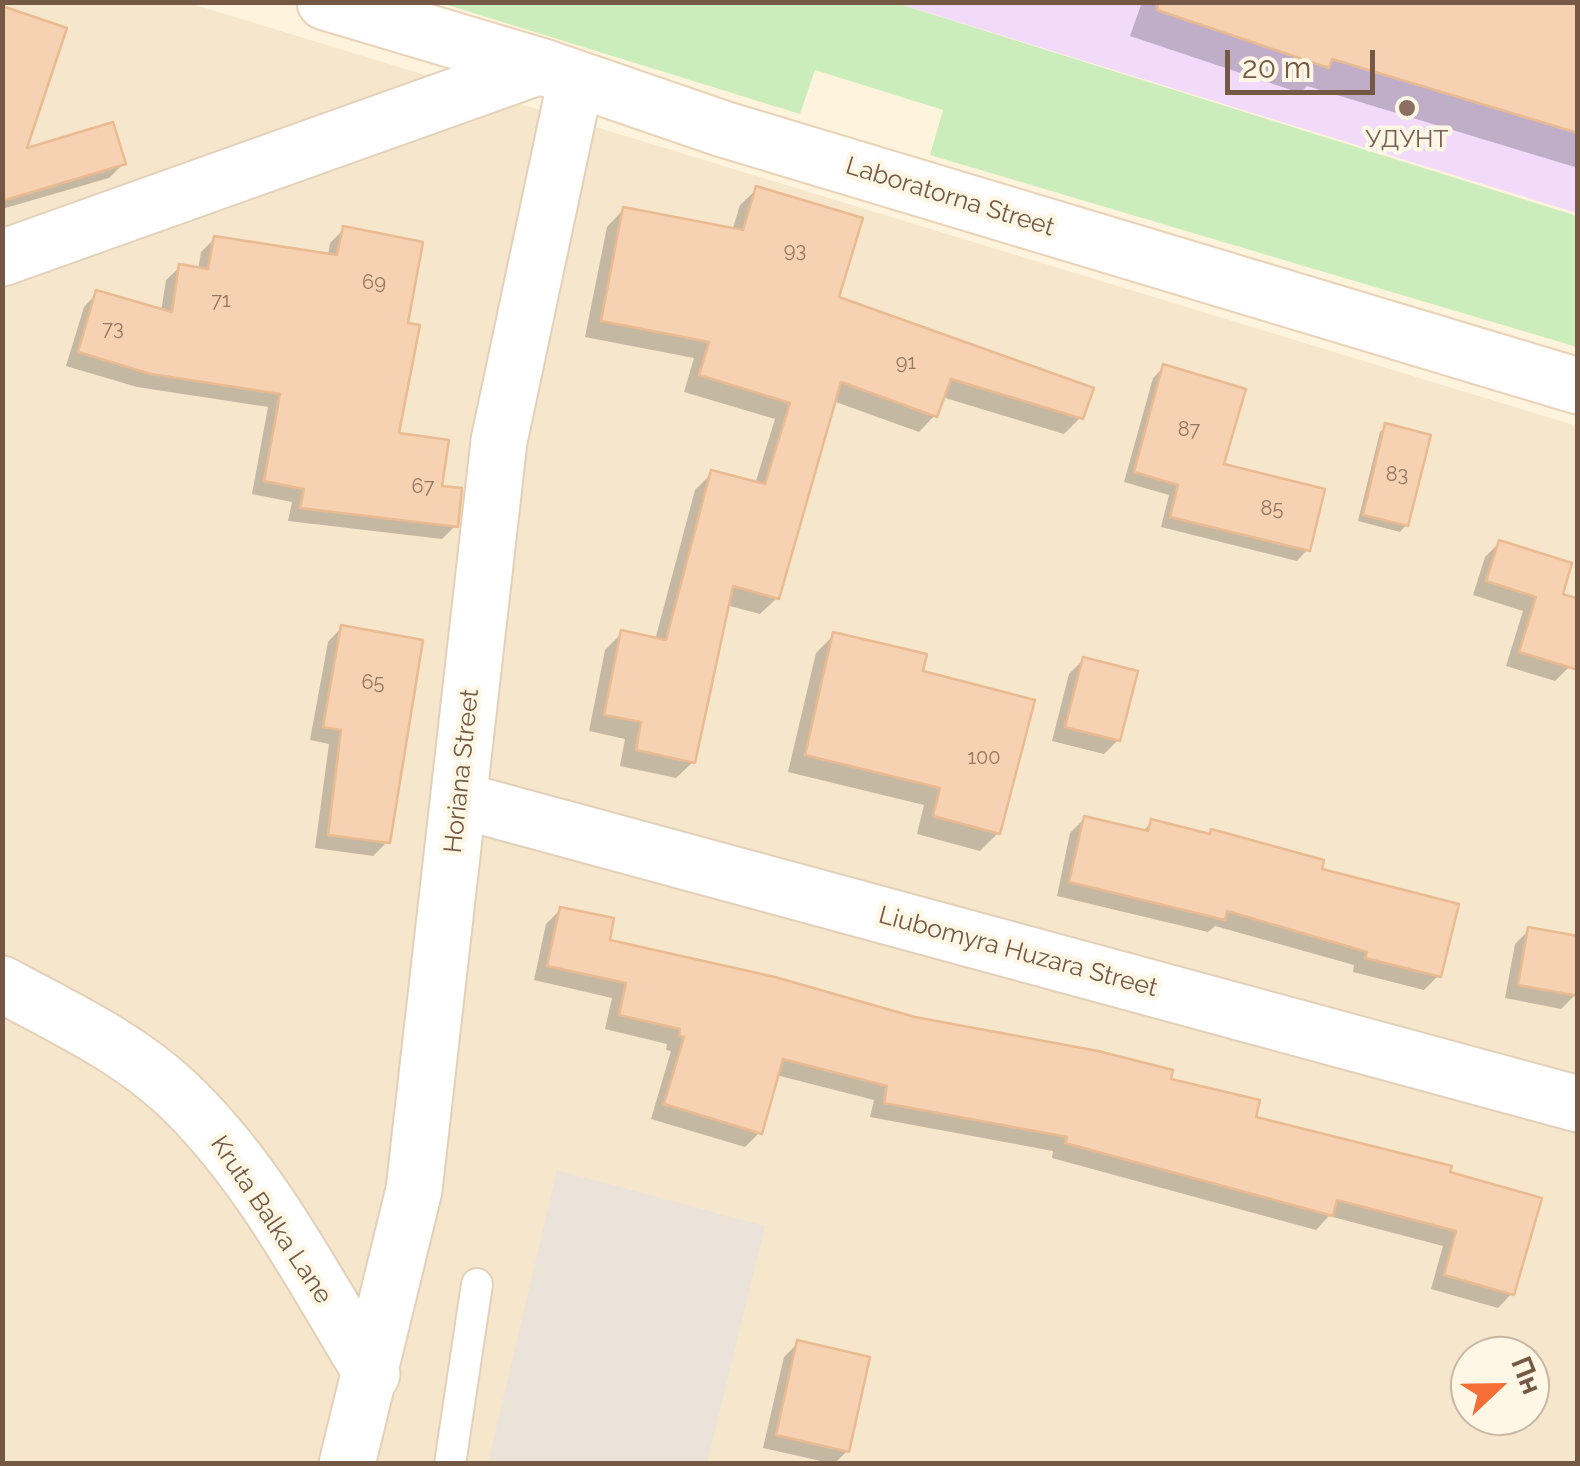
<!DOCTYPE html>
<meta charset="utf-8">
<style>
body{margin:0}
#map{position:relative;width:1580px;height:1466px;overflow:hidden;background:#fef4dd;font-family:Raleway,sans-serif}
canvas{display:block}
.frame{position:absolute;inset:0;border:5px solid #755944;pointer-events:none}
.north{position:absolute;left:1450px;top:1336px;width:100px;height:100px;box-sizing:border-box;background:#fff7e5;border:2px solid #c8b8a5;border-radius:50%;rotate:68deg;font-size:28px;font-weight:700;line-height:40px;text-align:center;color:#755944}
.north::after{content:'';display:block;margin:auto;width:35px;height:45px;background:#f46e36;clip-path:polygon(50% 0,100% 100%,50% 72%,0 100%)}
.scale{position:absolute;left:1225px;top:50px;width:150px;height:45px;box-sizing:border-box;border:5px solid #755944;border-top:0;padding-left:12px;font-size:30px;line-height:35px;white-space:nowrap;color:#755944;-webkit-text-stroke:8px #fff7e5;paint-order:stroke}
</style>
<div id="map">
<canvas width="1580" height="1466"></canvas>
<div class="frame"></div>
<div class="north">Пн</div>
<div class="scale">20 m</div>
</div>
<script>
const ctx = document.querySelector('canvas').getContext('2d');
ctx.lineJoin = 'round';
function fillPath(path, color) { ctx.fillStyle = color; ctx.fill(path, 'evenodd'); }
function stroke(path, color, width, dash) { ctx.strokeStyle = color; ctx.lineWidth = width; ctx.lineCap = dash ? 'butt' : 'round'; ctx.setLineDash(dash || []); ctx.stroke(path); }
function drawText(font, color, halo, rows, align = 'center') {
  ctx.font = font + ' Raleway,sans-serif'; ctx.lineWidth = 9; ctx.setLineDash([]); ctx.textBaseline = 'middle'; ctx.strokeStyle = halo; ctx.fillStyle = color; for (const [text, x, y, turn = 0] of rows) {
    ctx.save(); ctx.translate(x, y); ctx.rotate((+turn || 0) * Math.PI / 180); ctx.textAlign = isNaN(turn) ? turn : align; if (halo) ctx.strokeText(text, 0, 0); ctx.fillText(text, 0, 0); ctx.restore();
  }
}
const residential = new Path2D(`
 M3,3H189L1577,426V1463L3,1464ZM1470,1356H1530V1416H1470Z`);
const industrial = new Path2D(`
 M557,1170L765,1226L707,1463H488Z`);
const education = new Path2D(`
 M897,3H1577V213Z`);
const green = new Path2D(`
 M441,3H896L1577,216V347L930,155L943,110L815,70L800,114Z`);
const shadow = new Path2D(`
 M1142,2H1578V168L1307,86L1300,93L1130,36Z
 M2,158L123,164L109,178L2,209Z
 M757,189L836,298L1081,417L1064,434L942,397L935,415L919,432L833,401L777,598L760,614L726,605L693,762L676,778L620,766L625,739L589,731L605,650L622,633L655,640L695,490L712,473L755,484L775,419L684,392L694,358L585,337L607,227L623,210L732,231L740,205Z
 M344,229L405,325L396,435L440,488L455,526L442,539L288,521L292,502L252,494L268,407L137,387L66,366L84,307L97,293L161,312L166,280L180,267L198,270L201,252L215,238L328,256L330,243Z
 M1164,367L1221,465L1307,550L1297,561L1161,527L1169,495L1124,482L1153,378Z
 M1386,426L1406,525L1400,532L1358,521L1380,432Z
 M1499,543L1560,595L1569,667L1555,681L1506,666L1523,611L1473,595L1485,557Z
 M342,627L387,842L373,856L315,848L329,744L310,740L328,642Z
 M834,635L920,672L998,833L980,851L917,834L924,805L788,772L816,653Z
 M1083,660L1118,740L1104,754L1052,741L1069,674Z
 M1084,819L1142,832L1152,822L1208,836L1212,832L1318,870L1438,976L1424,990L1353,972L1354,965L1215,926L1208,932L1057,896L1070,833Z
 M561,909L607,942L1168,1081L1253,1119L1447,1173L1512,1293L1498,1308L1431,1289L1443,1246L1329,1216L1316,1230L1052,1158L1053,1151L870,1117L874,1100L776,1075L760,1132L745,1147L651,1119L671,1051L666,1050L667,1044L605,1029L612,998L534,980L546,924Z
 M1529,930L1575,995L1561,1009L1505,998L1515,944Z
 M798,1343L847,1451L834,1464L763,1448L784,1357Z`);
const building = new Path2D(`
 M1158,2H1578V133L1332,59L1329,68L1157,10Z
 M2,6L67,28L27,148L113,122L126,164L2,201Z
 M756,186L863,218L839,297L1094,388L1083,419L951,379L937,417L841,382L779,599L733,586L695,763L636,750L641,722L604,715L621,630L666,640L711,470L765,484L790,403L699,375L709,342L601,321L623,207L743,230Z
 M343,226L423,242L408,323L420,325L399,433L449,440L442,486L462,488L458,527L300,508L304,489L264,481L280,394L151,374L78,352L96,290L172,312L179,264L208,269L214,236L337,255Z
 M1163,364L1246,389L1224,464L1325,489L1310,551L1170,517L1178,485L1134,472Z
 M1385,423L1431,435L1408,526L1363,515Z
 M1499,540L1572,563L1563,594L1578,599V670L1519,652L1536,597L1486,581Z
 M341,625L423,640L390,843L328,835L341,730L323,727Z
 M833,632L927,654L923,671L1035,700L1000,834L933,816L940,788L805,755Z
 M1083,657L1138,671L1120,741L1065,727Z
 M1084,816L1148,831L1151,819L1210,834L1211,829L1324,860L1322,869L1459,904L1441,977L1365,958L1367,952L1227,911L1225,920L1069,882Z
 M560,907L614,918L610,940L775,977L915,1017L1098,1051L1173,1070L1171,1079L1260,1100L1256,1117L1452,1166L1450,1172L1542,1198L1514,1295L1444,1275L1456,1231L1337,1200L1333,1216L1065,1143L1067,1137L884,1103L887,1086L783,1059L762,1134L664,1104L684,1037L679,1036L680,1029L619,1015L626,983L547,966Z
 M1528,927L1578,936V996L1518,985Z
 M797,1340L870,1357L849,1452L776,1435Z`);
const service = new Path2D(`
 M450,1464L477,1284`);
const minor = new Path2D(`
 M2,258L540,66
 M459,800L1578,1104
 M2,984C62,1017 126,1046 176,1093C259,1171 313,1278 372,1374
 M347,1464L414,1190L499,441L576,79`);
const secondary = new Path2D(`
 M325,2L540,66L723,129L1578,386`);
const markers = [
 [1407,108,10,"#8d6e63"]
];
const numberNames = [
 ["93",795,251],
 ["69",374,283],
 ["71",221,301],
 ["73",113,329],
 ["91",906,363],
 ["87",1189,430],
 ["83",1397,475],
 ["67",423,487],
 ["85",1272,509],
 ["65",373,683],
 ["100",984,758]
];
const educationNames = [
 ["УДУНТ",1407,139]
];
const streetNames = [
 ["Laboratorna Street",950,197,17],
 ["Horiana Street",462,771,-84],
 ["Liubomyra Huzara Street",1018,952,15],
 ["Kruta Balka Lane",271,1220,56]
];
fillPath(residential, '#f6e6cb');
fillPath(industrial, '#ebe3da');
fillPath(education, '#f1dafa');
fillPath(green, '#cbecbb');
fillPath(shadow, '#0003');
fillPath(building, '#f6d2b2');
stroke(building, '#eaba91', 2.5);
stroke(service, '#e3d0b9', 34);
stroke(minor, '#e3d0b9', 59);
stroke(secondary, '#ead3b8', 59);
stroke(service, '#fff', 30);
stroke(minor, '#fff', 55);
stroke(secondary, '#fff', 55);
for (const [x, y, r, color] of markers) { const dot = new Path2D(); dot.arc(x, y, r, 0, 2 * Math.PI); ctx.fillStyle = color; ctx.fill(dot); stroke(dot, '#fff7e5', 4); }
drawText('20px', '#957760', null, numberNames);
drawText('25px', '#785e54', '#fff7e5', educationNames);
drawText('25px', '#755944', '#fff7e5', streetNames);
</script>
